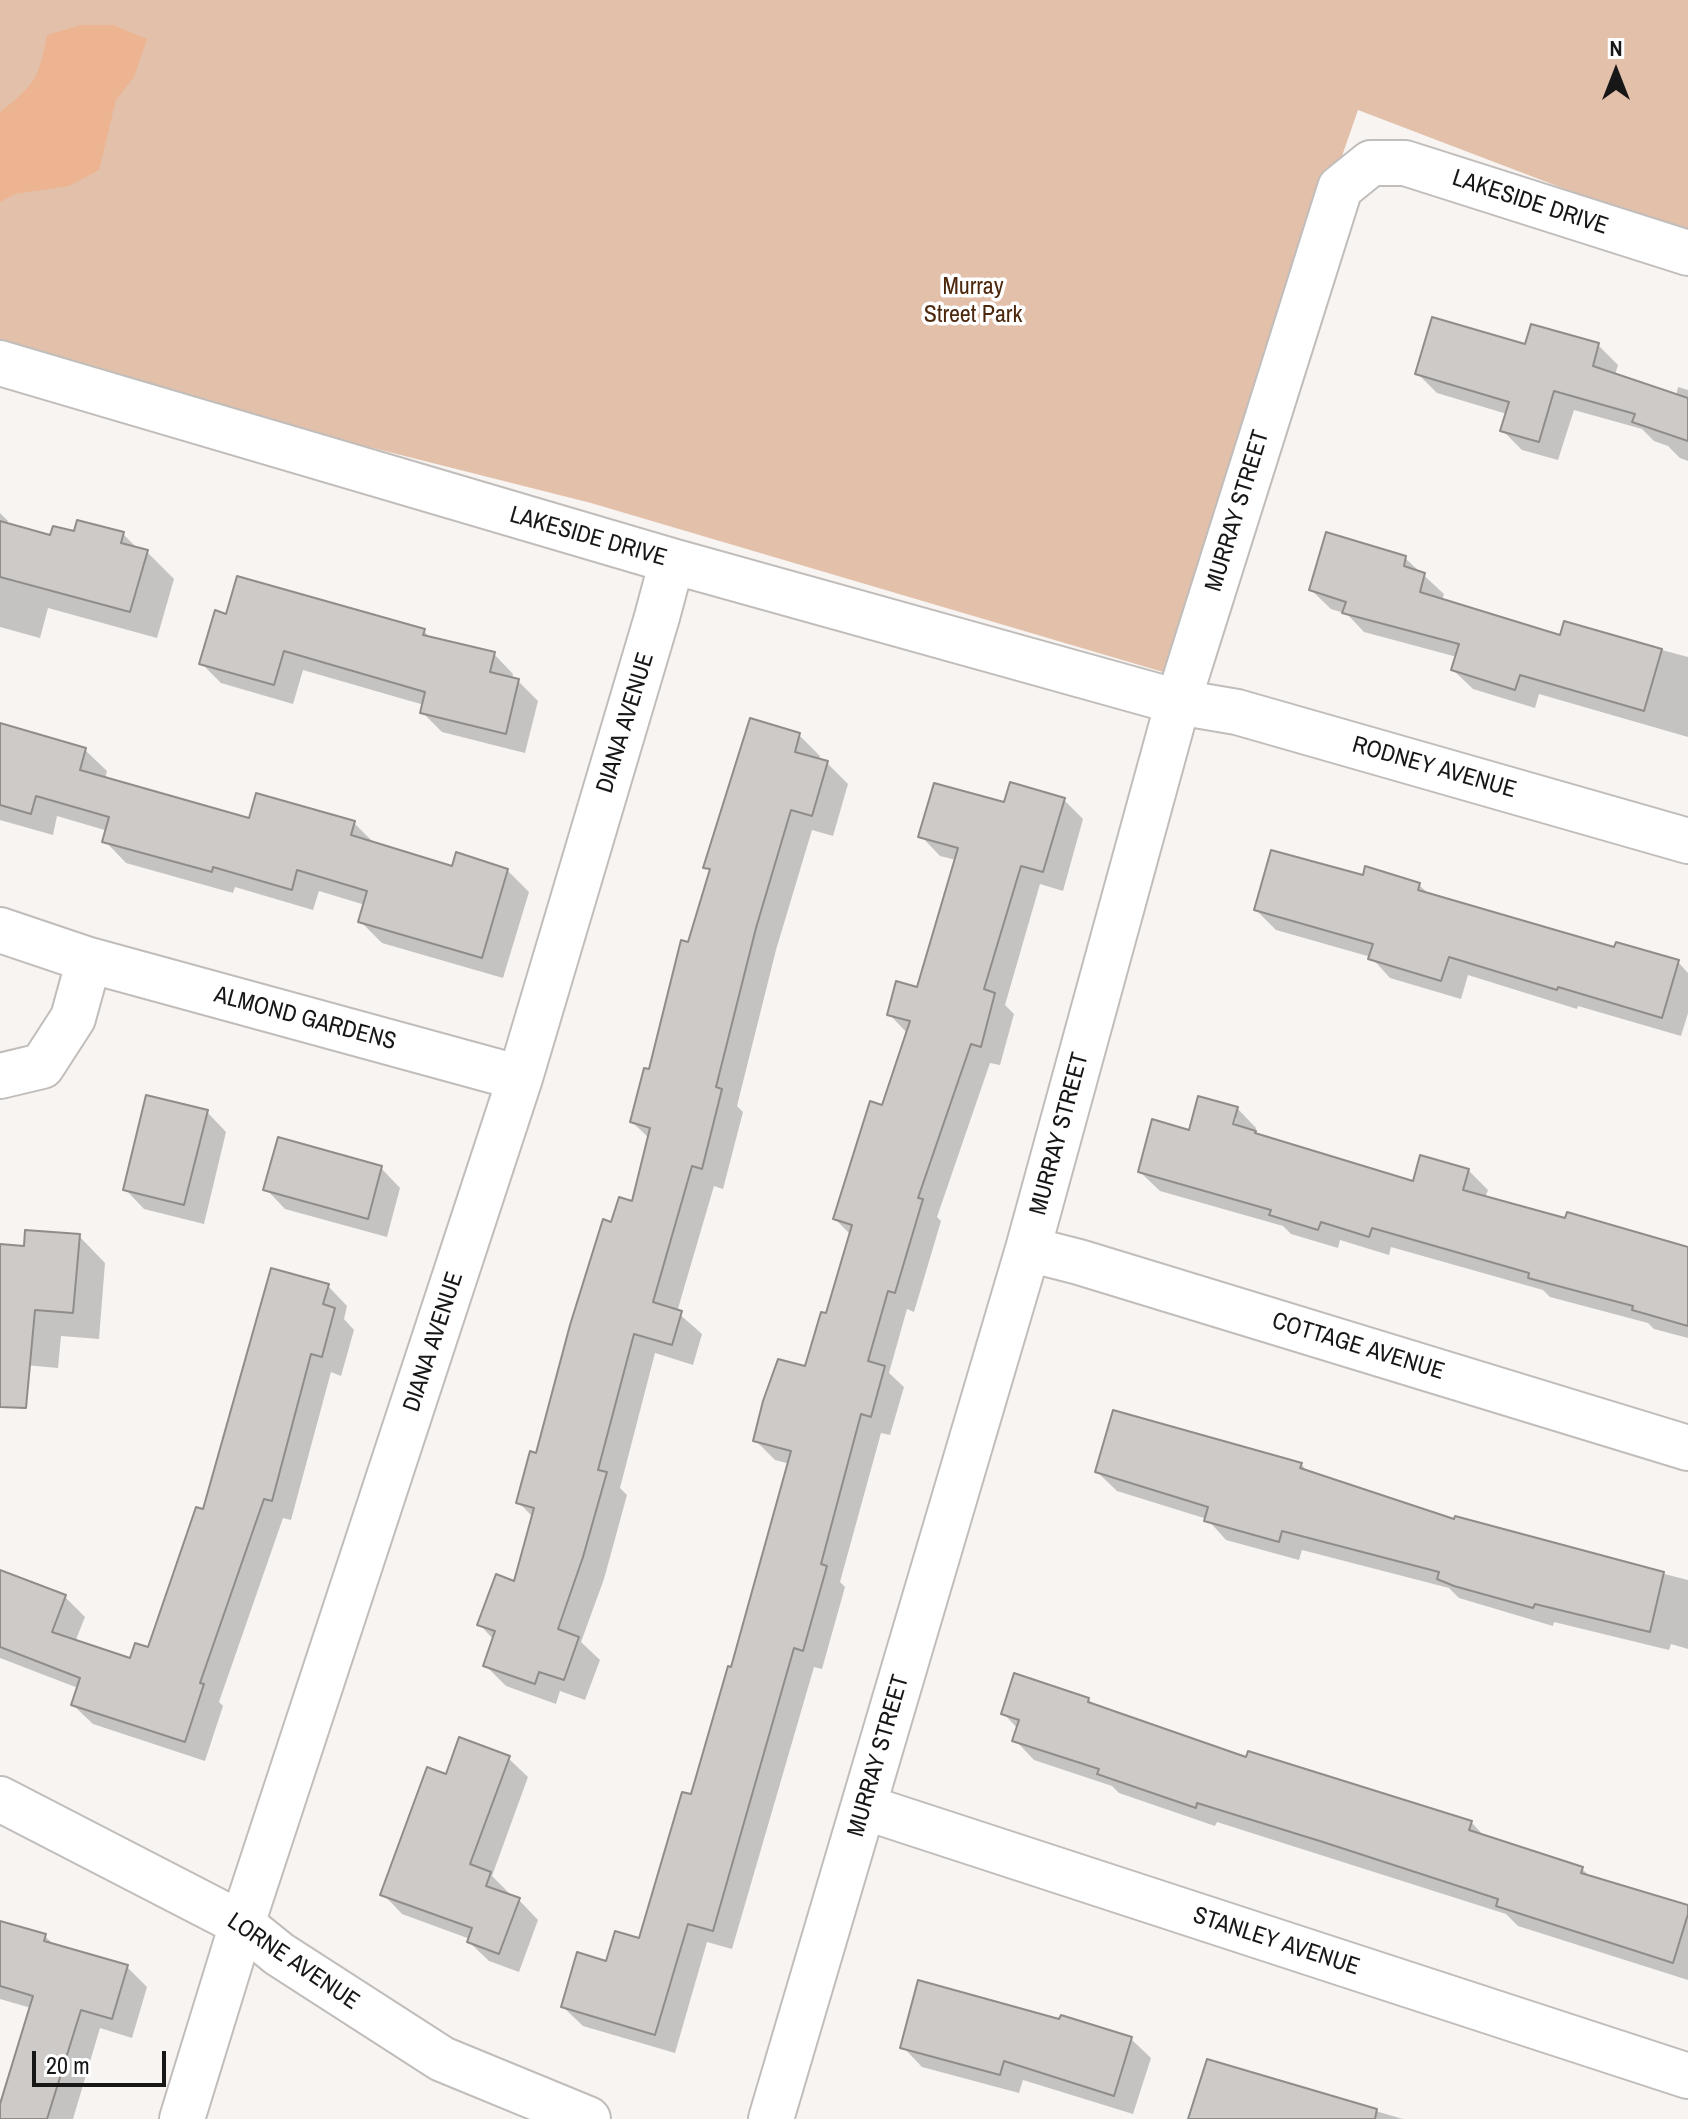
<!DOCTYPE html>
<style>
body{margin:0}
#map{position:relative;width:1688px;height:2119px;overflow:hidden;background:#f7f4f2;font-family:"Archivo Narrow",sans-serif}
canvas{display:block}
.north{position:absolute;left:1576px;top:32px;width:80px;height:80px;-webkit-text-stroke:6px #fff;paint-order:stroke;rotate:0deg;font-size:22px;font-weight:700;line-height:32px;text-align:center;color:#181717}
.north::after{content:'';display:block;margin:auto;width:28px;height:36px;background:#181717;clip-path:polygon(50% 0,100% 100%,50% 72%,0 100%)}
.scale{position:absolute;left:32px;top:2051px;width:134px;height:36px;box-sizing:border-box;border:4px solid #181717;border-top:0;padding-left:10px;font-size:24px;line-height:28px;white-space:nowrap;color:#181717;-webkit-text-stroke:6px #fff;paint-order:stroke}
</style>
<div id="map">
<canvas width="1688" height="2119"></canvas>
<div class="north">N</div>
<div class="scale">20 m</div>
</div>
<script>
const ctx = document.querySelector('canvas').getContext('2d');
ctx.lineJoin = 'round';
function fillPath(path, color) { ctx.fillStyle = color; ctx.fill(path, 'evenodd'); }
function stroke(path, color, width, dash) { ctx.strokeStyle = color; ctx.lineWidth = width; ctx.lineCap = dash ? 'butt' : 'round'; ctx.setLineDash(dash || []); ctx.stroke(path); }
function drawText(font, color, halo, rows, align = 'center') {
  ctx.font = font + ' "Archivo Narrow",sans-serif'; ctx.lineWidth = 7; ctx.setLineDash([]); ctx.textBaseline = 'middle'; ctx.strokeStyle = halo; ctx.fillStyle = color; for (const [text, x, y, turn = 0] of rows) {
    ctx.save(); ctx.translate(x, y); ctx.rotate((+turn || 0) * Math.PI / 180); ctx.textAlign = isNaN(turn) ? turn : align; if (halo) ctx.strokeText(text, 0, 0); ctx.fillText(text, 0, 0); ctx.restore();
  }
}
const green = new Path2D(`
 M0,0H1688V236L1358,110L1163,672L591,503L0,354Z`);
const forest = new Path2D(`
 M81,25H113L147,39L134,77L116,100L99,170L69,186L15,194L0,202V112C35,85 39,78 47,35Z`);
const shadow = new Path2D(`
 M1598,345L1618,365L1615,375L1676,396L1678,387L1688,390V461L1680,458L1668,446L1654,441L1642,429L1574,410L1558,460L1522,450L1502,430L1507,414L1437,393L1417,373L1527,346Z
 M0,513L8,521L6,525L52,537L75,533L123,534L139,550L147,552L174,579L157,638L48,608L40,638L0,627Z
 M1405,558L1444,594L1442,601L1561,637L1565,624L1688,657V737L1539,694L1535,708L1473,689L1453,670L1457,657L1364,632L1347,614L1331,609L1311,590Z
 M228,616L424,631L432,640L494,654L513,674L512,679L518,681L538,701L525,753L442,732L422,712L424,705L303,670L293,704L221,683L201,663Z
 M0,725L85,750L107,771L105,779L250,820L354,823L377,846L453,869L507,870L529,892L503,978L382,943L360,921L365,905L319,891L313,910L235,887L233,893L126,863L105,841L108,831L57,816L53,835L0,820Z
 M799,735L820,756L819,761L827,763L848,784L833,836L812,830L776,950L737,1106L743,1112L723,1189L714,1186L677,1312L702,1334L693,1365L655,1353L620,1488L627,1495L604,1579L581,1642L600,1660L585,1700L560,1691L556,1704L506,1686L485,1665L494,1640L480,1625L515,1584L534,1518L518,1502L538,1456L612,1224L633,1203L650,1139L632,1122L650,1072L711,873L706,867Z
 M1064,800L1083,819L1063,891L1040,884L1005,1005L1014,1014L1000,1065L990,1063L937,1217L941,1221L914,1312L907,1309L889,1373L904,1387L890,1435L881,1433L840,1582L845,1587L822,1669L814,1667L732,1949L707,1942L675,2053L583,2026L563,2007L608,1963L640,1941L692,1797L732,1670L790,1464L775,1460L755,1440L807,1369L828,1316L851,1235L835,1219L884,1108L908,1034L889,1014L918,990L956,860L940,856L921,836L1005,805Z
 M1364,878L1419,885L1430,895L1616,949L1678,962L1688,973V1013L1681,1036L1578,1006L1577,1009L1468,975L1461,999L1390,978L1371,957L1276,930L1256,910Z
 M1237,1108L1256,1128L1255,1133L1259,1136L1414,1184L1468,1170L1488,1190L1485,1198L1688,1249V1338L1654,1329L1648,1323L1550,1297L1543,1290L1391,1247L1389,1255L1340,1240L1338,1248L1291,1234L1283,1226L1160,1191L1140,1172L1190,1132ZM1232,1118H1236L1232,1134Z
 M207,1112L226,1132L204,1224L144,1209L125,1189Z
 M381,1168L400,1188L387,1237L285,1209L266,1189Z
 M79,1236L105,1263L99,1339L61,1336L58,1368L25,1365L0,1340V1246L26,1248Z
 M328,1286L347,1306L344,1319L354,1330L341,1376L331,1372L291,1520L283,1518L219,1702L223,1706L205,1761L93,1724L73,1705L78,1688L0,1658V1579L5,1574L65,1597L85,1617L75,1642L132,1661L149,1650L205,1512Z
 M1301,1464L1310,1474L1456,1521L1688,1580V1649L1671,1644L1669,1650L1554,1622L1553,1626L1459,1598L1449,1588L1302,1550L1299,1560L1226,1540L1207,1519L1117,1491L1097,1472Z
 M1088,1699L1095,1707L1248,1759L1471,1822L1486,1838L1582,1869L1592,1878L1688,1907V1980L1518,1926L1506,1914L1217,1822L1215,1826L1119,1793L1112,1786L1034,1760L1015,1740L1018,1729L1003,1713Z
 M508,1758L528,1777L492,1876L510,1894L509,1896L519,1900L538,1920L519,1972L489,1961L469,1942L470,1939L402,1914L383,1894L447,1776Z
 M0,1923L45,1936L55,1946L127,1967L147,1987L132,2038L100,2028L73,2119H0V2111L31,2008L0,1999Z
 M1131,2039L1151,2058L1133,2114L1023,2080L1019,2093L922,2067L903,2047Z
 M1208,2062L1403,2119H1190Z`);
const building = new Path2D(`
 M1432,317L1525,344L1531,324L1599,343L1593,366L1688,398V441L1632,422L1635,414L1554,391L1539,442L1500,431L1509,402L1415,374Z
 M77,520L124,532L121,543L148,550L130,612L0,577V521L50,535L53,526L74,531Z
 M1326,532L1406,556L1404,566L1425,573L1420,592L1560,635L1564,621L1662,649L1644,711L1520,675L1515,690L1451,670L1459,644L1342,613L1346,602L1309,590Z
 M237,576L425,629L423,635L495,652L490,672L519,679L506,734L420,713L425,692L284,651L274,685L199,664L215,610L226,614Z
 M750,718L800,733L795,752L828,761L812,816L791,810L756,928L716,1087L722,1089L702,1169L692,1166L653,1302L682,1311L672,1345L634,1334L598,1470L607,1472L583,1557L558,1629L579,1637L564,1680L539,1672L535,1684L483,1666L495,1631L477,1625L496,1574L514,1581L534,1508L516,1503L530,1451L536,1453L570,1325L603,1219L611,1222L619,1197L632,1201L650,1128L630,1122L644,1068L649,1069L681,940L688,942L710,869L703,868Z
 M0,723L86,748L80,770L249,818L256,793L355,821L351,835L452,866L456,852L508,869L482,958L358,922L367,891L297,870L292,890L213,867L212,872L102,842L109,817L36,796L31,814L0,805Z
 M1010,782L1065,798L1043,872L1021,866L984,989L995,993L981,1047L971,1044L918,1198L923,1199L895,1293L888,1291L868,1361L885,1366L871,1417L861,1414L821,1564L827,1566L803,1651L794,1648L713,1931L688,1924L655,2035L561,2007L577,1952L606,1961L615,1931L639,1938L682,1792L691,1794L728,1666L731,1667L791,1451L753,1441L763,1401L778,1359L805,1366L821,1312L826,1313L852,1225L833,1219L870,1101L882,1105L910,1021L887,1015L896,981L917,987L958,848L918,837L934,783L1004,802Z
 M1271,850L1363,875L1365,866L1420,883L1418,890L1614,947L1616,942L1679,960L1662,1018L1558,987L1557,990L1449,957L1441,981L1368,959L1373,944L1254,910Z
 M146,1095L208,1110L184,1205L123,1190Z
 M1198,1096L1238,1107L1233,1124L1256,1131L1255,1133L1413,1181L1420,1155L1469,1169L1463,1190L1565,1218L1567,1212L1688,1247V1326L1632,1310L1633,1306L1528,1278L1529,1273L1372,1228L1369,1237L1321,1222L1318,1230L1269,1215L1271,1210L1138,1172L1152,1119L1189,1130Z
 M278,1137L382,1166L368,1219L263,1190Z
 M25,1230L80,1234L73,1313L35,1310L26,1408L0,1407V1244L24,1246Z
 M271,1268L329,1284L323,1304L335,1308L322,1357L311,1354L272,1501L264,1499L200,1683L204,1684L185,1742L71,1705L80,1678L0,1647V1570L66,1595L52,1632L130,1658L135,1643L148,1647L196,1507L203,1509Z
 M1113,1410L1302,1463L1300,1468L1454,1519L1455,1516L1664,1572L1650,1632L1535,1604L1533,1608L1454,1586L1437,1579L1439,1572L1282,1531L1279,1542L1204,1521L1208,1507L1095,1472Z
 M1014,1673L1089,1698L1088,1702L1246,1757L1248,1751L1472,1821L1469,1830L1583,1867L1581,1873L1688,1905V1914L1673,1963L1496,1906L1498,1899L1323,1842L1197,1803L1196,1808L1097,1774L1099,1769L1012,1741L1019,1720L1001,1714Z
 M459,1737L510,1756L470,1864L491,1872L486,1886L520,1898L499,1954L467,1942L472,1928L380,1895L427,1767L446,1774Z
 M0,1921L46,1934L44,1941L128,1965L112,2019L81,2010L47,2119H0V2104L33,1996L0,1986Z
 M918,1980L1059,2019L1061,2015L1132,2037L1114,2096L1004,2061L1000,2075L900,2048Z
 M1207,2059L1377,2109L1375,2119H1188Z`);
const minor = new Path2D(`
 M0,363L672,561L1178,702L1237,712L1688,841
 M0,930L89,960L520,1078
 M0,1076L42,1066L73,1018L89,960
 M1028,1249L1079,1262L1688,1448
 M0,1799L242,1924L279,1954L442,2059L588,2119
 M864,1807L1688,2076
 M182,2119L242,1924L520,1078L657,617L672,561
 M771,2119L1028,1249L1178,702L1340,188L1371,163H1405L1688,253`);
const streetNames = [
 ["LAKESIDE DRIVE",1530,203,18],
 ["MURRAY STREET",1238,511,-73],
 ["LAKESIDE DRIVE",588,537,16],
 ["DIANA AVENUE",626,723,-73],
 ["RODNEY AVENUE",1434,768,16],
 ["ALMOND GARDENS",305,1019,15],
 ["MURRAY STREET",1060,1134,-75],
 ["DIANA AVENUE",434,1342,-72],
 ["COTTAGE AVENUE",1358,1347,17],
 ["MURRAY STREET",879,1756,-74],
 ["STANLEY AVENUE",1276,1942,18],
 ["LORNE AVENUE",293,1962,34]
];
const parkNames = [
 ["Murray",973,288],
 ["Street Park",973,316]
];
fillPath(green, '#e3c0aa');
fillPath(forest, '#ecb490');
fillPath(shadow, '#0003');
fillPath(building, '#cdcac8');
stroke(building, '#8f8c8a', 2);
stroke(minor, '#c1bdbb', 48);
stroke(minor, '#fff', 44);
drawText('24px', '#181717', '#fff', streetNames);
drawText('24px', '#4d280d', '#fff', parkNames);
</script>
